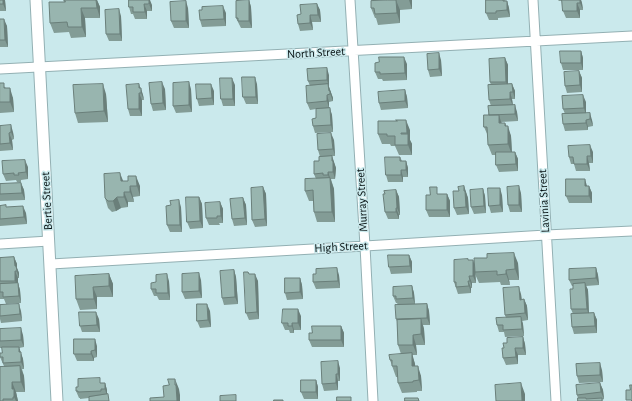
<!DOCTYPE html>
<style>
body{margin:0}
canvas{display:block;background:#cae9ec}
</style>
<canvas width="632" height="401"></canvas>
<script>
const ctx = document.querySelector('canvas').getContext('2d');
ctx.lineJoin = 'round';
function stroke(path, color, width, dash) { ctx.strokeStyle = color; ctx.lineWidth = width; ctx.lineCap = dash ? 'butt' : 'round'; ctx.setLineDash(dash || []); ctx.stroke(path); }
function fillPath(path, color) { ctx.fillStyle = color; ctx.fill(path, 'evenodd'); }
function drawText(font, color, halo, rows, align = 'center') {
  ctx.font = font + ' "Alegreya Sans",sans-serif'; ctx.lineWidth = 3; ctx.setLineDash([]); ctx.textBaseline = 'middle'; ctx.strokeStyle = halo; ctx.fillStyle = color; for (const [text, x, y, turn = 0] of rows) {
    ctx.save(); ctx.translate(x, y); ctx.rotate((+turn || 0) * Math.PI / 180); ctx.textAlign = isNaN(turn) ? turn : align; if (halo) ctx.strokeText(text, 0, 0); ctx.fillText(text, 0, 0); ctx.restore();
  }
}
const minor = new Path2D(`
 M350,0L365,246L373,401
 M533,0L556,401
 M0,69L632,36
 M0,244L49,241
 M51,264L365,246L546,235L632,231`);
const tertiary = new Path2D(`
 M36,0L57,401`);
const wall = new Path2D(`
 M0,0H5L6,11H0Z
 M63,0H97L100,7V18H85L86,37L71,38L69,32L54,33L50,23L64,2Z
 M129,0L152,5V11H147V19H135L133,14H131L129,7Z
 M249,0L251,7L252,28H241L236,18Z
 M388,0H412V9L400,10V23L378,25L376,18H375L371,8Z
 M486,0H505L506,1H507L509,8L510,17L498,18V20H489L486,13Z
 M558,0H581L582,3L583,10H580V18H566L563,11L562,1H559Z
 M317,4L320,10L321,22H312L313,30L300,31L298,24L301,14Z
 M188,8L189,28H174L171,21Z
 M226,13V26L202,27L200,20Z
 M121,16L122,41H109L106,34Z
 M0,19L7,26L8,47H0Z
 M581,51L583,58V70H563L561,63Z
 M505,58L508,65V84H512L515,91V99H512L513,105L517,112L518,121L501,122L502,123H505L511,136L512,152H515L518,159V171L499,172L496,165V155H492L488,145V136L484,127L491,106L489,100L491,85L490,82Z
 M441,60L442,76L430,77L428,70Z
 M407,64V80L383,81L382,79H378L375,72Z
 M579,71L582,78V92L567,93L565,86Z
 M329,75V87L333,98V101L329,102V108L332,115L333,132L315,133L313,126L316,118V109L310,110L307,103L310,86L308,81Z
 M0,83L6,88L13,98L14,112L0,113Z
 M257,84L258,104H246L243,97Z
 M235,85V106H223L221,99Z
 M140,88H141L143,95L144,100H142V116H130L128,109Z
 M165,89L166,110L153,111L151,104Z
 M191,89L192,112L176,113L173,106Z
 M405,90L407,97L408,108L381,110L379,103Z
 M214,91V105L199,106L197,99Z
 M106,94L108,122L78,123L75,113Z
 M586,102V113L592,120L593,126L588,127V130L565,131L563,124L565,114L563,109Z
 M0,126L13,132L14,139L12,140L13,150L0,151Z
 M410,130V140L412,144V155H399L395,146H391L390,144H382L378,134Z
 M334,140L335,156H332L336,168L335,179H331L334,189L335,222H317L314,212L313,201H309L305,191L316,179L314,174L319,161L320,157L318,150Z
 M593,152V163H589L590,171H576L574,164H571L569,157Z
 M400,157L402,161H406L408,168V177H403V182H388L386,175Z
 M28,167V179L21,180V182H17L16,180L6,181L3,174Z
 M123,181L140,186V196L133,197L134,202H128V207L121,208L116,211L112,212L108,208L105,198Z
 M21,183L24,190L25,200L0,201V184Z
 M464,186L468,198L469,214L457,215L454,208L459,191Z
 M587,186H589L592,193V203H569L566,196Z
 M263,187L266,194L267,226L255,227L252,220Z
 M483,189L485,196L486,213L474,214L471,207Z
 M396,190L399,197L400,215H399V219H388L385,212Z
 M521,193L522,212H510L508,205Z
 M439,194H447L450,201V217H429L426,210L430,195Z
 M502,195L503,212L491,213L489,206Z
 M199,197L202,204L203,228L190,229L187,222Z
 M243,198L246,205L247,225L234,226L232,219Z
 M220,202L223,209V223H219L220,225H209L206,218Z
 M6,205V207L26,213L27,224L0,226V206Z
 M181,207L182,232H170L167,225Z
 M409,255L412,262V273L391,274L389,267Z
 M14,257L17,264V268L19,273V278H18V283L20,290L21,303L6,304L4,299H0V258Z
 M469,260H473L475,266L518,263L519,280H509L510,285H501L500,282L479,283L475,274L476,283H472V288H471V293L458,294L454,282Z
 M596,268L598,275L599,285L586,286L588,290L589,313H594L597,320V333L574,334L572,327L573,314L571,309L573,286H572L569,280Z
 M234,270L236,277L238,304L224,305L222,298Z
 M248,272L249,274L258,281L259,319L249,320L246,313Z
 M109,274L113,284V297H97V309L80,310L76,299Z
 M339,275L340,288L316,289L313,282Z
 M300,278L302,285L303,299L287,300L285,293Z
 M201,280L202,298L185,299L182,292Z
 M169,281L170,300H159L157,296H154L151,289Z
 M412,286L414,293L415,304H427L429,311L430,325H423L424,329L425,345H416L417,355H412L415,364V366L421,376L422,391H417V392L402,393L398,383V377H396L390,360L401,354L398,345L397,321L396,319L398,305L397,303H396L393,296Z
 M521,294L522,300L524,299L527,306L528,320L522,321L523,324L524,336L505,337L504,332H499L497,325L506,318L505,315Z
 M0,305L21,311L22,321L1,323L0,319Z
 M210,311L211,327L200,328L197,321Z
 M301,316V330H294V333H290L289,330H285L282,323Z
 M99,319L100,332H82L80,326Z
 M341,326L344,333V347H312L309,340L312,333Z
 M0,329L23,335L24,347L19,348L23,359L24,369H22L24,376L25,392H16L18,401H0L4,366L3,364L0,357L2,353V348H0Z
 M523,337L525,344L526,355H518V364L506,365L503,358L504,348L507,343Z
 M97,346V357L94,358V361H77L74,354Z
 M340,368V381H338V390L324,391L322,384Z
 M602,370L603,382L579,383L577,376Z
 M316,380L318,387V399H304L301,392Z
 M102,383H105L107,390V395L89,398L80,399V398H79L76,391Z
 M600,383L603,390L604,399L602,400L603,401H578V398L577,395Z`);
const shadedWall = new Path2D(`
 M3,0H5L6,11L3,4Z
 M96,0H97L100,7V18L97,8Z
 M149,0H150L152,5V11L149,4Z
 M249,0L251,7L252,28L249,21Z
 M396,0L400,10V23L397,13Z
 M409,0H412V9Z
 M580,0H581L582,3L583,10L580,3Z
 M186,1L188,8L189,28L186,21Z
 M507,1L509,8L510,17L507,10Z
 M577,3L580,10V18L577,11Z
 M144,4L147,11V19L145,12Z
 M317,4L320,10L321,22L318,15Z
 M223,6L226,13V26L224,19Z
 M81,8L85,18L86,37L82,27Z
 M119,9L121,16L122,41L120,34Z
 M310,15L312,22L313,30L310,23Z
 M4,19L7,26L8,47L5,40Z
 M581,51L583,58V70L581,63Z
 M439,53L441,60L442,76L439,69Z
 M404,57L407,64V80L405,73Z
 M505,58L508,65V89L506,82Z
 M327,68L329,75V87L327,80Z
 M579,71L582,78V92L580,85Z
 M255,77L257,84L258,104L256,97Z
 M232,78L235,85V106L233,99Z
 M162,82L165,89L166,110L163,103Z
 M189,82L191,89L192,112L189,105Z
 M103,84L106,94L108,122L104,111Z
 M139,84L143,95L144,100L139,88Z
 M211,84L214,91V105L212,98Z
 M328,84L333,98V101L329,91Z
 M512,84L515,91V99L513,92Z
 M10,88L13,98L14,112L10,102Z
 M405,90L407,97L408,108L405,101Z
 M510,92L512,99L513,106L510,99Z
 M139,93L142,100V116L139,109Z
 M327,95L329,102V108L327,101Z
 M583,95L586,102V115L584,108Z
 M515,105L517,112L518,121L515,114Z
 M330,108L332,115L333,132L331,125Z
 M590,113L592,120L593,126L590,119Z
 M499,115L502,125L499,123Z
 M406,120L410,130V140L412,144V155L408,145V137L407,133Z
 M586,120L588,127V130L586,123Z
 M505,123L508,130V126L511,136L512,155L508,144Z
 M11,125L13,132L14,139L11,132Z
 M9,133L12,140L13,150L10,143Z
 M331,133L334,140L335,156L333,149Z
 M590,145L593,152V163L591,156Z
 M515,152L518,159V171L516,164Z
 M332,156L336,168L335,179L333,172Z
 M587,156L589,163L590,171L587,164Z
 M25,160L28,167V179L26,172Z
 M406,161L408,168V177L406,170Z
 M401,170L403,177V182L401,175Z
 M328,172L334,189L335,222L332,212L330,181L328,175Z
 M120,173L124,183L121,181Z
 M136,176L140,186V196L137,186Z
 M585,179L587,186H585Z
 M21,183L24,190L25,200L22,193Z
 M130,186L133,197L134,202L130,192Z
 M464,186L468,198L469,214L466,207Z
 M519,186L521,193L522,212L519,205Z
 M589,186L592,193V203L589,196Z
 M263,187L266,194L267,226L265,219Z
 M500,188L502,195L503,212L500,205Z
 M483,189L485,196L486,213L484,206Z
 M396,190L399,197L400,215L397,208Z
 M124,192L128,202V207L124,197Z
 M447,194L450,201V217L447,210Z
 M117,197L121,208L116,211L113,201Z
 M199,197L202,204L203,228L200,221Z
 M243,198L246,205L247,225L245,218Z
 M179,200L181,207L182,232L180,225Z
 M220,202L223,209V223L221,216Z
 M23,206L26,213L27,224L24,217Z
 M396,208L399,215V219L396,212Z
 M514,253L518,263L519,280L515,269Z
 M409,255L412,262V273L410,266Z
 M14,257L17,264V268L19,273V278L15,266Z
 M473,260L475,267L476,283L473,276Z
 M337,268L339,275L340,288L338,281Z
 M596,268L598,275L599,285L596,278Z
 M234,270L236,277L238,304L235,297Z
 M506,270L509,280L510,285L506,274Z
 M15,271L18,278V283L20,290L21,303L19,296L18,288L15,281Z
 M199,273L201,280L202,298L199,291Z
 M109,274L113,284V297L109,286Z
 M167,274L169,281L170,300L168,293Z
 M255,274L258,281L259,319L257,312Z
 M469,276L472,283V288L470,281Z
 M300,278L302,285L303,299L300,292Z
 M468,281L471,288V293L469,286Z
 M585,283L588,290L589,316L587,309Z
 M412,286L414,293L415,305L413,298Z
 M93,287L97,297V309L94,299Z
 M519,287L521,294L522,307L520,300Z
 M524,299L527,306L528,320L525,313Z
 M19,304L21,311L22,321L20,314Z
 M207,304L210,311L211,327L208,320Z
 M427,304L429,311L430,325L427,318Z
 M298,309L301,316V330L298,323Z
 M96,312L99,319L100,332L97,325Z
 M594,313L597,320V333L595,326Z
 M521,317L523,324L524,336L522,329Z
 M421,319L424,329L425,345L421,334Z
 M292,323L294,330V333L292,326Z
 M341,326L344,333V347L341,340Z
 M21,328L23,335L24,347L21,340Z
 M413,335L416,345L417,355L413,345Z
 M523,337L525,344L526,355L523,348Z
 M95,339L97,346V357L95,350Z
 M19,347L23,359L24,369L21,362L19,352Z
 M515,348L518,355V364L516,357Z
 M91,351L94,358V361L91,354Z
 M412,353L415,364L416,376L412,366Z
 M338,361L340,368V381L338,374Z
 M600,363L602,370L603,382L600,375Z
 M20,366L24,376L25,392L21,382Z
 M418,366L421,376L422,391L419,380Z
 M336,374L338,381V390L336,383Z
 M175,379L179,389L180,395V401H177Z
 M316,380L318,387V399L316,392Z
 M12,382L16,392L18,401H16L14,397L12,389Z
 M105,383L107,390V396L105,389Z
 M521,383L525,394V401H522Z
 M600,383L603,390L604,399L601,392Z`);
const building = new Path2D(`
 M0,0H3V4H0Z
 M65,0H96L97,8H81L82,27H68L67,22L50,23L49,2H65Z
 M129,0H149V4H144L145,12H133V7H129Z
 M249,0V21H238V18H236V1Z
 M388,0H396L397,13L375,14L374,8H371V1Z
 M486,0H503V1H507V10L496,11V13H486Z
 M562,0H580V3H577V11H563Z
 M186,1V21H171L170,2Z
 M317,4L318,15H310V23L298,24L297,15L301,14L300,5Z
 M223,6L224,19L200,20L199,10H202V7Z
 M119,9L120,34H106L105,10Z
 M0,19H4L5,40H0Z
 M560,51H581V63H561Z
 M439,53V69L428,70L427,54Z
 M379,57H404L405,73L380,74V72H375V63L379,62Z
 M505,58L506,82H490L489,59Z
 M327,68V80L308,81L307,69Z
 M579,71L580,85L565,86L564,72Z
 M242,77H255L256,97H243Z
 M220,78H232L233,99H221Z
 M162,82L163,103L151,104L149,83Z
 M189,82V105L173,106V83Z
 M0,83H4V88H10V102H0Z
 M103,84L104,111L75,113L73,85Z
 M139,84V88H141V93H139V109H128L126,85Z
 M196,84H211L212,98L197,99Z
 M328,84L329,91H330V94L327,95V101L307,103L306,86Z
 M512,84L513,92H510V99L489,100L488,85Z
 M405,90V101L379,103L378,92Z
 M583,95L584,108L563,109L562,96Z
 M515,105V114L489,115L488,106Z
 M330,108L331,125L313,126L312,119L316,118V109Z
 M590,113V119L586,120V123L563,124L562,114Z
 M484,115H499V123H505V126H508V144L488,145L487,127H484Z
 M396,120H406L407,133H401V134H408V145H395V136H387V134H378V121H397Z
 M11,125V132L9,133L10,143L0,144V126Z
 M331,133L333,149L318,150L317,134Z
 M590,145L591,156H587V164H574L573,157H569L568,146Z
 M496,152H515L516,164L496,165Z
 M332,156V161H333V172H328V175H323V173L314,174V161H319V157Z
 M385,157H400V161H406V170H401V175H386Z
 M25,160L26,172L18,173L19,175H14V173L3,174L2,161Z
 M120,173L121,181H128V176H136L137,186H130V192H124V197H117L113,201H108L105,198L104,174Z
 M330,178L332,212H314L313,190L305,191V179Z
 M566,179H585V186H589V196H566Z
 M21,183L22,193L0,194V184Z
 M464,186V191H465L466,207L454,208L453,191H459L458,187Z
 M519,186V205H508L507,187Z
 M263,187L265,219L252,220L251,188Z
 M430,187H437V194H447V210H426V195H430Z
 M488,188H500V205L489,206Z
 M483,189L484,206L471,207L470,190Z
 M396,190L397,208H396V212H385L383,194H385L384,191Z
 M186,197H199L200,221L187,222Z
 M243,198L245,218L232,219L230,199Z
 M179,200L180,225H167L166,206L171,205L170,201Z
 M220,202L221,216H217V218H206L205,203Z
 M6,205V207L23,206L24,217L0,219V206Z
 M514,253L515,269L506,270V274L497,275V271L475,272L474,258H487V254Z
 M388,255H409L410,266L389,267Z
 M14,257L15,266H16L17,271H15V281H0V258Z
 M468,259V260H473V276H469L470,281H468L469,286L456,287V282H454V260Z
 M337,268L338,281L313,282V274H316V269Z
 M596,268V278L569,280V269Z
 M234,270L235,297L222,298L220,271Z
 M244,272H248L249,274H255L257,312L246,313Z
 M199,273V291L182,292V274Z
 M109,274V286L93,287L94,299H76L75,276Z
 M167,274L168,293H156V289H151V283L156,282V275Z
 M285,278H300V292L285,293Z
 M18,283L19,296L3,297V292H0V284Z
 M585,283L587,309H571L570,289H573V284Z
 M412,286L413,298L396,299V296H393V287Z
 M519,287L520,300L524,299L525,313L505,315L503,288Z
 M19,304L20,314L0,316V305Z
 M197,304H207L208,320L197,321Z
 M427,304V318L396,319L395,305Z
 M283,309H298V323H292V326H288V323H282Z
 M79,312H96L97,325L80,326Z
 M594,313L595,326L572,327L571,314Z
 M521,317L522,329L503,330V325H497L496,318Z
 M421,319V334L413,335V345H398L397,320Z
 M312,326H341V340H309V333H312Z
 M21,328V340L0,341V329Z
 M523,337V348H515L516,357L503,358L502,348H504L503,343H507V338Z
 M74,339H95V350L91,351V354H74Z
 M2,347H19V352H21V362L3,363V357H0V353H2Z
 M412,353V366H418L419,380L413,381V382L398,383L397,366H392V360H390L389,355Z
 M338,361V374H336V383L322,384L321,362Z
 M600,363V375L577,376L576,364Z
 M20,366L21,382H12V389H14V397H13V399H3V401H0V367Z
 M100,378V383H105V389H101V391L78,392V391H76V387H78V379Z
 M168,379H175V385H176L177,401H150V398L164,397L163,386L169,385Z
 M301,380H316V392H301Z
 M521,383L522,401H496L495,385Z
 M600,383L601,392L577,395L576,385Z
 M630,385H632V401L631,400H626V390H630Z
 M108,394L109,401H89V397Z
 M236,395V401H220V396Z
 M337,397H351V401H337Z
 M405,398H418L419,401H405Z
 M578,398H586V399L602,398V401H578Z
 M274,400H283V401H274Z`);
const streetNames = [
 ["North Street",316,53,-3],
 ["Murray Street",362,200,-93],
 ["Bertie Street",47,201,-93],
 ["Lavinia Street",544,201,-93],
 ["High Street",341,247,-3]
];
stroke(minor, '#93b0b3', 11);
stroke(tertiary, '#93b0b3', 13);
stroke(minor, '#fff', 9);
stroke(tertiary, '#fff', 11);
fillPath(wall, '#839c96');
fillPath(shadedWall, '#6a7f7a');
fillPath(building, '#98b5af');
stroke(building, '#6a7f7a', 1);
drawText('12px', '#050f10', '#cae9ec', streetNames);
</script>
